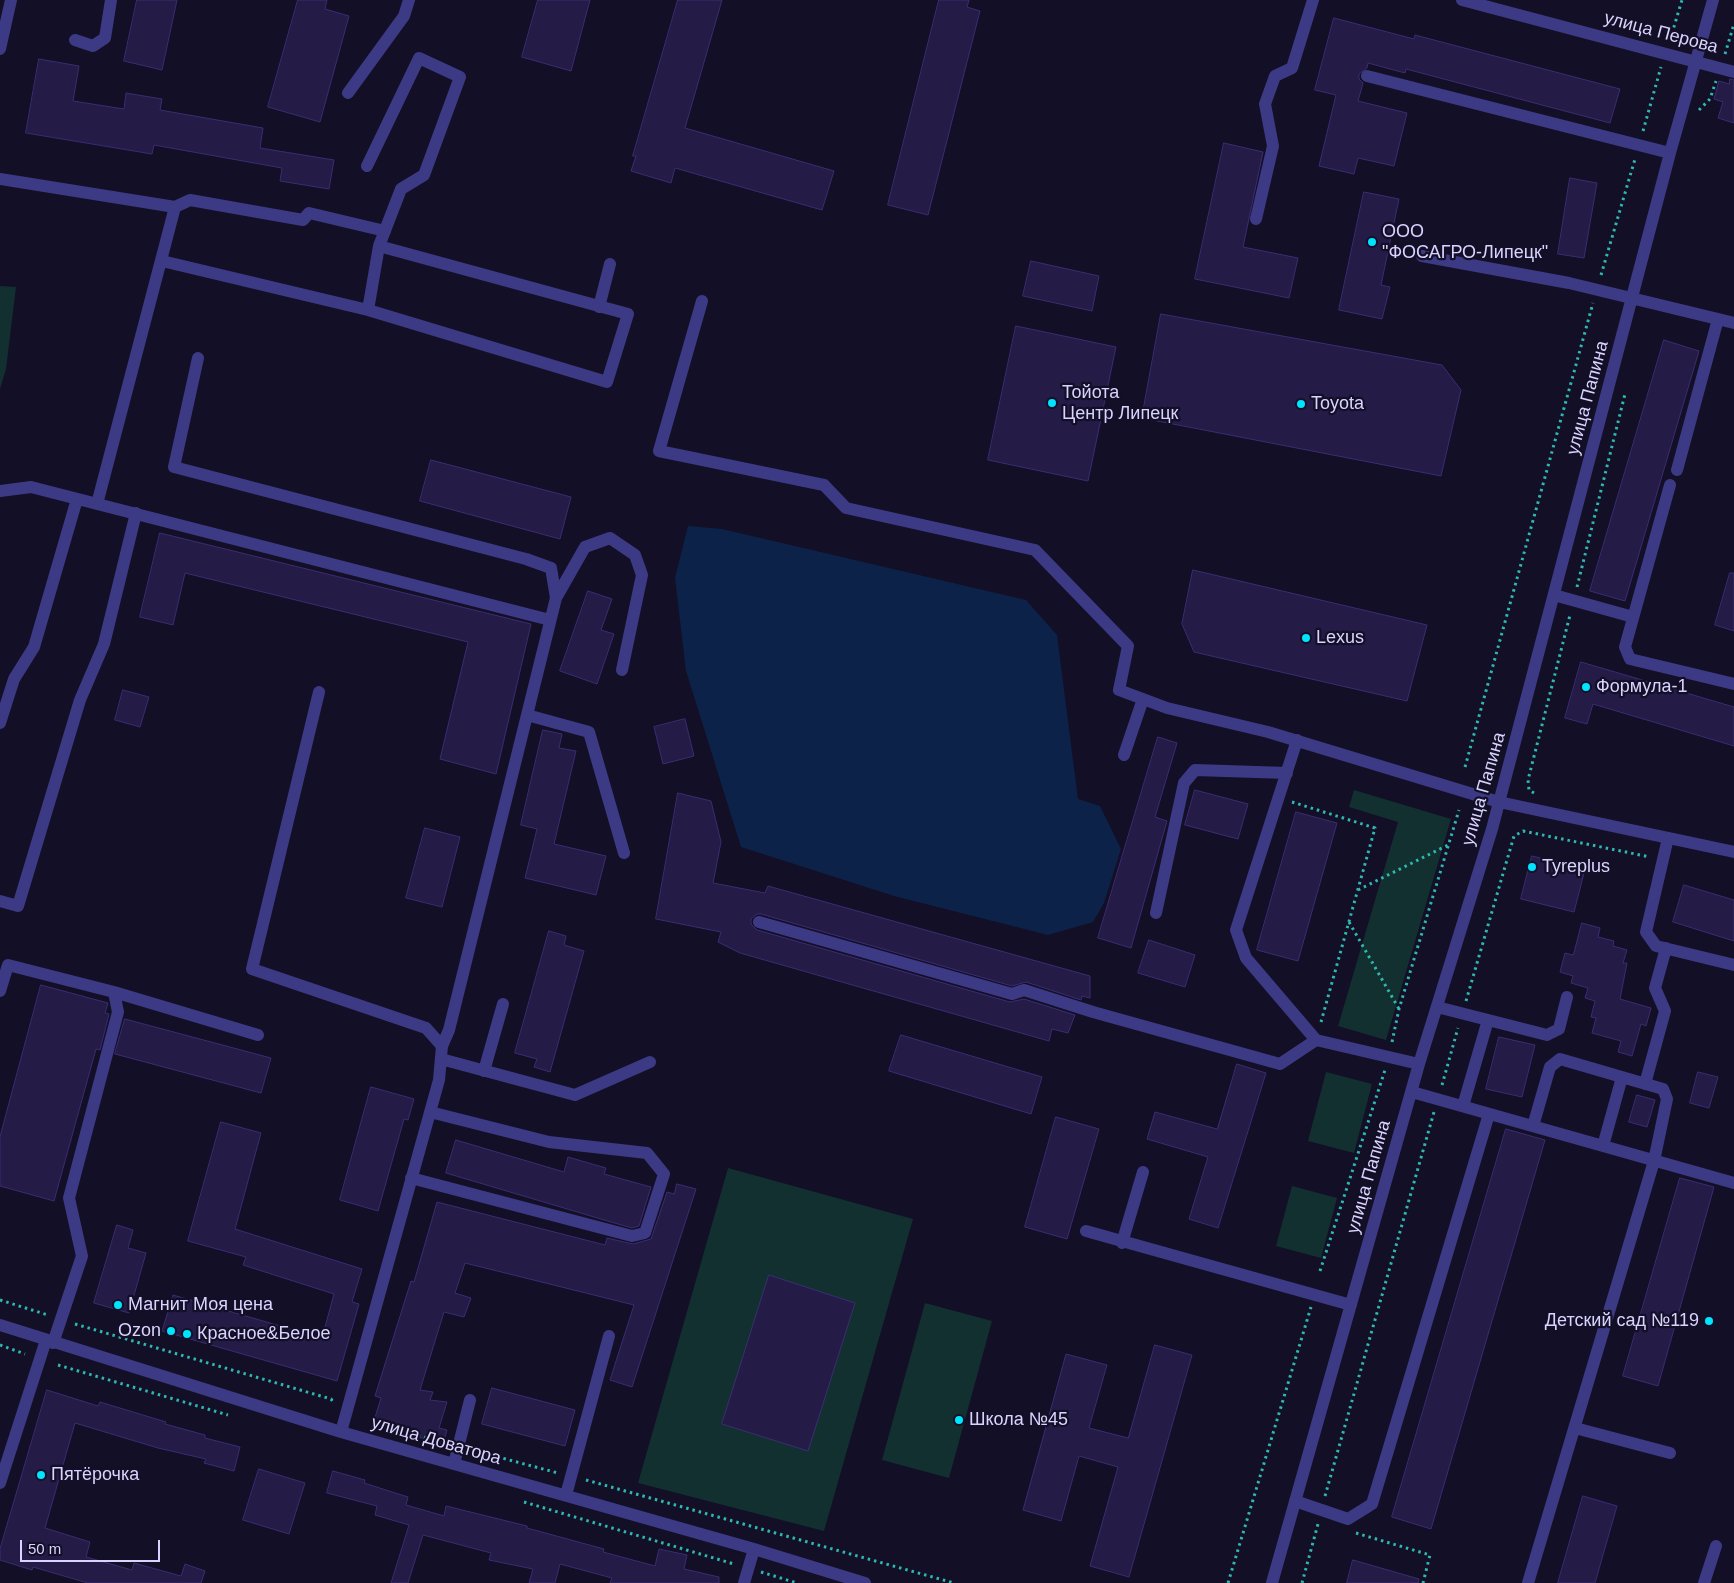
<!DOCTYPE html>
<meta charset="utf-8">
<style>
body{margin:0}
#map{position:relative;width:1734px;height:1583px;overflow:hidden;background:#130f26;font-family:Arial,sans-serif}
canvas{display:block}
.scale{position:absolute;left:20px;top:1540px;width:140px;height:22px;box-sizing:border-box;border:2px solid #d9d4ff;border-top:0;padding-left:6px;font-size:15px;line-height:18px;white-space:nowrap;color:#d9d4ff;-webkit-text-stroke:4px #130f26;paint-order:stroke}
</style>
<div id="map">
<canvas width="1734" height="1583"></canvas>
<div class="scale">50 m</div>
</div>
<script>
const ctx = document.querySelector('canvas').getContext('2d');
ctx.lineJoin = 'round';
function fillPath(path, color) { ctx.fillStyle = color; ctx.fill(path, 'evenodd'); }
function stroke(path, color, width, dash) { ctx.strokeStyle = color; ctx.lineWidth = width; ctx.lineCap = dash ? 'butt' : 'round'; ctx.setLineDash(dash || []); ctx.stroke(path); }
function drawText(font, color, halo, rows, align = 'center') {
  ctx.font = font + ' Arial,sans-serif'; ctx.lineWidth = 4.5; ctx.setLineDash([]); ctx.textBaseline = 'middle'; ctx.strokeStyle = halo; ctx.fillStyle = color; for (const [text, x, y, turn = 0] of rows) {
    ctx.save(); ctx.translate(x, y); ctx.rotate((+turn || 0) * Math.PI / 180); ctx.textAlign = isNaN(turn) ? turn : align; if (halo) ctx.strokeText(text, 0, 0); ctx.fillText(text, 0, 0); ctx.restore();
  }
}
const green = new Path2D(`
 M0,286L16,287L6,369L0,389Z
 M1354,790L1451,819L1386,1040L1338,1026L1398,822L1349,807Z
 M1326,1072L1372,1084L1354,1153L1308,1141Z
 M728,1168L913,1219L824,1531L638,1483Z
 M1292,1186L1337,1198L1321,1258L1276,1246Z
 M925,1303L992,1321L949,1478L882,1460Z`);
const water = new Path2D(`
 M688,526L722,529L1026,600L1057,635L1078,799L1100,806L1121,849L1104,903L1093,922L1048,935L894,896L741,847L686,671L675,578Z`);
const building = new Path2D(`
 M137,0H177L162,70L124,61Z
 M298,0H327L325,9L349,16L320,122L268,107Z
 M538,0H590L571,71L522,57Z
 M678,0H722L685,128L834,171L822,210L675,168L671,183L631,171L636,156H633Z
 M939,0H969L967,7L980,11L928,215L888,205Z
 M1334,18L1414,39L1415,35L1620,89L1610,123L1406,69L1405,73L1368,63L1367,68L1359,74V79L1363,83L1358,101L1407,113L1394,166L1358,158L1354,174L1319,166L1336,95L1315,90Z
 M39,59L79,66L73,101L124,109L126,93L162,99L160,110L263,128L260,148L334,160L329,189L280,181L282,168L154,145L152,154L26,133Z
 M1730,79L1734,80V123L1718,118L1723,102L1714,99L1719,81L1729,84Z
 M1224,143L1263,152L1243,247L1298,258L1289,298L1195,279Z
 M1570,178L1597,183L1584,258L1558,254Z
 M1364,192L1399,199L1381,285L1390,287L1382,319L1339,310Z
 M1031,261L1099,276L1092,311L1023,296Z
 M1161,314L1442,365L1461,390L1441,476L1142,418Z
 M1016,326L1116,347L1088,481L988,460Z
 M1664,340L1699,351L1625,601L1590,591Z
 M431,460L571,497L560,539L420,501Z
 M160,533L531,624L496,774L440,759L468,642L185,573L173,625L140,617Z
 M1193,570L1427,625L1407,701L1194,652L1182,624Z
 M1730,573H1734V631L1715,625Z
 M588,591L612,599L601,630L614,634L597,684L560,671Z
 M1581,662L1734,707V746L1593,704L1587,724L1565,718Z
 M123,690L149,697L140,727L115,720Z
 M685,719L694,756L663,764L654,727Z
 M543,730L562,734L559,748L576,751L554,844L606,856L596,895L525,878L537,829L521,825Z
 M1158,737L1177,743L1155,817L1167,821L1131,948L1098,938Z
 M1195,790L1248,804L1238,839L1185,825Z
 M678,793L711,801L721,842L713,883L765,893L768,886L1090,976V998L1082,996L1081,1000L1026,982L1012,986L761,914H757L751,919V924L757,930L1010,1002L1024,999L1075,1015L1068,1033L1052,1029L1049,1041L740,953L718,942L721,932L656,919Z
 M1296,812L1337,823L1298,961L1257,950Z
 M425,828L460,837L442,907L406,898Z
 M1532,856L1585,869L1574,912L1521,899Z
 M1684,885L1734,900V941L1673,922Z
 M1582,923L1600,928L1598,937L1614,941L1613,946L1627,950L1623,963H1627L1620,999L1651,1008L1646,1026L1641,1024L1632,1056L1618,1052L1621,1041L1592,1033L1596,1018L1591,1017L1595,1001L1585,998L1588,988L1571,983L1573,976L1560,972L1565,953L1573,955Z
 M549,931L566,936L564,945L584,951L550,1072L534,1067L537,1059L515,1053Z
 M1149,940L1195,955L1185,987L1138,973Z
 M41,985L108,1003L105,1013L109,1014L100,1050L96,1049L54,1201L0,1186V1137Z
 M125,1019L271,1058L261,1093L115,1054Z
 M901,1035L1042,1077L1031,1114L889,1071Z
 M1499,1037L1535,1045L1522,1097L1486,1089Z
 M1237,1064L1266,1073L1218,1228L1189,1219L1208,1157L1147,1139L1155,1112L1217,1129Z
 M1698,1072L1718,1077L1709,1108L1690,1103Z
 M371,1087L414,1099L408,1120L404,1119L378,1211L340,1200Z
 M1637,1095L1655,1100L1647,1127L1629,1122Z
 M1056,1117L1099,1129L1067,1239L1025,1227Z
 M221,1122L261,1133L235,1229L362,1269L352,1302L359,1304L337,1381L162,1331L173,1295L322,1338L334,1294L243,1265L246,1257L188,1241Z
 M1506,1129L1545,1140L1431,1529L1392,1517Z
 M456,1140L564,1172L568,1157L606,1168L604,1174L651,1187L639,1226L632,1228L611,1222L446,1173Z
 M1680,1178L1714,1187L1658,1386L1623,1376Z
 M677,1184L696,1189L632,1387L610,1380L634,1305L465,1263L455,1293L471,1298L464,1317L444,1312L420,1390L433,1392L430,1400L447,1402L439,1428L447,1430L443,1444L373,1424L381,1398L375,1396L411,1281L414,1282L437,1202L605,1245L607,1238L633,1244L651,1239L667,1192L674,1194Z
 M117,1225L133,1230L128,1248L146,1253L129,1313L94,1303Z
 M769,1275L855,1303L808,1451L722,1424Z
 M1155,1345L1192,1355L1129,1577L1090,1566L1118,1467L1079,1456L1061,1521L1023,1510L1066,1354L1107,1365L1089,1428L1128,1438Z
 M492,1388L575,1410L565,1446L482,1424Z
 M47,1390L98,1406L100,1402L166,1422L165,1424L205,1435V1438L240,1447L234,1471L204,1463L206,1459L158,1448L75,1423L45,1528L90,1542L86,1557L132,1570L134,1563L181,1576L185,1564L205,1571L201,1583H88L33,1567L32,1570L0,1560V1549Z
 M259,1469L305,1483L289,1534L243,1520Z
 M333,1471L365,1480L364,1483L408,1497L406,1505L444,1516L446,1506L527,1526V1528L604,1549L603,1552L655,1566L659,1549L687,1555L684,1569L719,1577V1583H610L612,1578L560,1564L555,1583H529L533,1569L489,1560L491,1553L423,1535L408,1583H391L409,1525L375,1515L377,1506L327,1493Z
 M1583,1496L1617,1506L1595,1583H1558Z
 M1353,1560L1419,1579L1418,1583H1347Z`);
const path = new Path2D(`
 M1670,40L1682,0
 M1725,54L1734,24
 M1699,110L1710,99L1716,81
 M1643,131L1661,67
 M1601,275L1635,159
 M1577,587L1625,394
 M1465,767L1593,303
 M1534,793L1529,790L1528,780L1570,615
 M1292,802L1375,828L1321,1022
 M1358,890L1448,845
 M1349,922L1399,1009
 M1466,1001L1514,836L1523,831L1650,857
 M1392,1042L1399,1009L1459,810
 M1442,1085L1458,1028
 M1320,1271L1385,1070
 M0,1300L48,1315
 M75,1324L331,1399L334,1403
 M0,1345L25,1354
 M58,1365L228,1415
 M374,1423L445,1443
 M472,1450L558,1473
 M586,1480L954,1583
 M1325,1496L1434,1112
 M524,1502L734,1564
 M1356,1533L1430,1555L1423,1583
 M761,1572L797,1583
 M1228,1583L1311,1307
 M1302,1583L1318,1524`);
const minor = new Path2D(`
 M1462,0L1734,72
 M75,40L93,46L105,38L111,0
 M0,49L11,0
 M1367,76L1670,153
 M348,93L404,16L409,0
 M0,179L175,207L97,504
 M175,207L190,200L303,220L309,213L385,231
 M1256,219L1273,146L1265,104L1275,76L1292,68L1313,0
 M1422,256L1569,283L1734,323
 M162,261L368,310L607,382L628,314L379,246L401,189L424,175L460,77L419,58L367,166
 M702,301L659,451L824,485L846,508L1035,550L1128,646L1119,690L1167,708L1268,732L1499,802L1734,852
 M599,307L610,264
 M368,310L379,246
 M198,358L174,467L526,559L551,568L556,598
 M1677,470L1718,319
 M1670,485L1625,647L1630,659L1734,684
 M0,491L31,487L550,620
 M1554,595L1633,617
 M319,692L252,969L426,1028L442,1046
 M527,715L589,732L624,853
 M0,723L14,679L34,647L77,499
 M1297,740L1236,930L1246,958L1316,1040L1419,1064
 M1124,755L1143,699
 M1668,838L1646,932L1656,946L1734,965
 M0,901L18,906L80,700L104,644L136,513
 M1156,913L1184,783L1195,770L1287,773
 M759,922L1012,994L1024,990L1093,1012L1280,1064L1316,1040
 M0,991L8,965L114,992L258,1035
 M1437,1007L1547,1035L1559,1029L1567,997
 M441,1059L575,1095L650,1062
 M484,1071L503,1004
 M1645,1084L1665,1011L1655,988L1666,948
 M1412,1092L1734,1183
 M1463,1106L1488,1020
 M1603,1146L1622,1077
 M411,1178L632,1236L645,1233L664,1174L647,1153L549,1142L430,1112
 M1086,1231L1351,1305
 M1122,1243L1143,1172
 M0,1325L341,1432L754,1549L865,1583
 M53,1343L82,1256L69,1198L118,1012L114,992
 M1575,1428L1670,1453
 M341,1432L439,1080L442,1046L449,1030L556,598L585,547L610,538L635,555L642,575L622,670
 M454,1464L470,1400
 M0,1483L46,1340
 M566,1495L609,1336
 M1295,1501L1348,1519L1372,1504L1489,1114
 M744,1583L754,1549
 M1272,1583L1419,1064L1492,829L1670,153L1713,0
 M1528,1583L1654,1161L1667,1099L1663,1089L1560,1059L1550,1067L1533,1126
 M1704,1583L1716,1546`);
const markers = [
 [1372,242,5,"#00e5ff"],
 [1052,403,5,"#00e5ff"],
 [1301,404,5,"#00e5ff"],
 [1306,638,5,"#00e5ff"],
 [1586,687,5,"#00e5ff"],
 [1532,867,5,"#00e5ff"],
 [118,1305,5,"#00e5ff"],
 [1709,1321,5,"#00e5ff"],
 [171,1331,5,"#00e5ff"],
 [187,1334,5,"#00e5ff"],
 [959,1420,5,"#00e5ff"],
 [41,1475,5,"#00e5ff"]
];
const streetNames = [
 ["улица Перова",1661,33,15],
 ["улица Папина",1588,398,-75],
 ["улица Папина",1484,789,-74],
 ["улица Папина",1369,1177,-74],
 ["улица Доватора",436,1441,16]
];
const poiNames = [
 ["ООО",1382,232],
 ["\"ФОСАГРО-Липецк\"",1382,253],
 ["Тойота",1062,393],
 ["Центр Липецк",1062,414],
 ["Toyota",1311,404],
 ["Lexus",1316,638],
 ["Формула-1",1596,687],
 ["Tyreplus",1542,867],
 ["Магнит Моя цена",128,1305],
 ["Детский сад №119",1699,1321,"right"],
 ["Ozon",161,1331,"right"],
 ["Красное&Белое",197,1334],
 ["Школа №45",969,1420],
 ["Пятёрочка",51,1475]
];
fillPath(green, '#12302f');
fillPath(water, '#0c2248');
fillPath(building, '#241b47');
stroke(building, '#3b2d73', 1);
stroke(path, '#2fb8b0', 3, [2.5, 4]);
stroke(minor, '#3d3a85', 12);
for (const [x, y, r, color] of markers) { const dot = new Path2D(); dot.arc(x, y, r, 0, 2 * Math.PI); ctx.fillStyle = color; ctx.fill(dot); stroke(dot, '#130f26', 2); }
drawText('18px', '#d9d4ff', '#130f26', streetNames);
drawText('18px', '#d9d4ff', '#130f26', poiNames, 'left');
</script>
